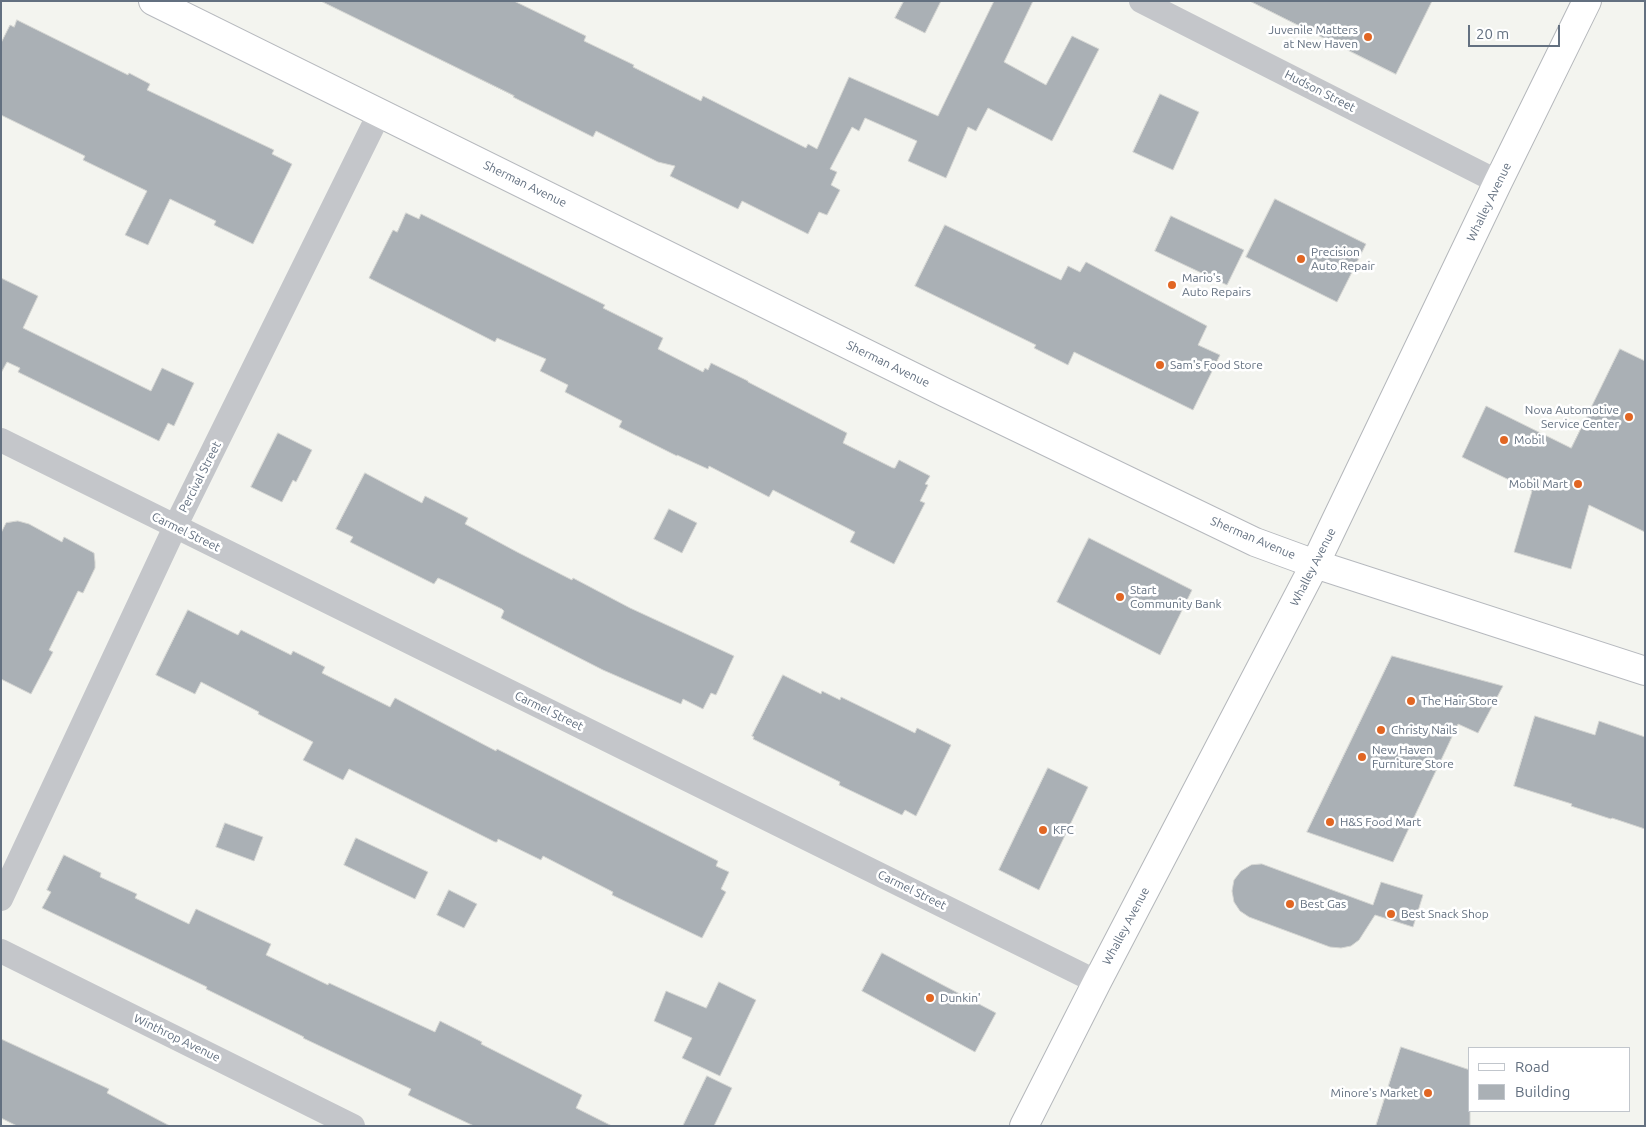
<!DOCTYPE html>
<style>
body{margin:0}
#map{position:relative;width:1646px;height:1127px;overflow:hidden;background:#f3f4ef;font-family:Ubuntu,sans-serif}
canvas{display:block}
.frame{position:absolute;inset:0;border:2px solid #637080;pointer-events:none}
.legend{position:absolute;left:1468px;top:1047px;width:162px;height:65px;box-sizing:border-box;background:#fff;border:1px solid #c1c6cc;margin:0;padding:6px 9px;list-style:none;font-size:15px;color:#637080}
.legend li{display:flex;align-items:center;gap:10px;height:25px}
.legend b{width:25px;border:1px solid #c1c6cc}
.scale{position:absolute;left:1468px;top:25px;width:92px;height:22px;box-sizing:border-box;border:2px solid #637080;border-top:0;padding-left:6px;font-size:15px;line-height:18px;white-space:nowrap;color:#637080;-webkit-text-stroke:4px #fff;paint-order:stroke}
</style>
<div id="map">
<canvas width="1646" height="1127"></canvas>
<div class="frame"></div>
<ul class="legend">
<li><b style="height:6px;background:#fff"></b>Road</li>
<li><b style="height:14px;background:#aab0b5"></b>Building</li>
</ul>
<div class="scale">20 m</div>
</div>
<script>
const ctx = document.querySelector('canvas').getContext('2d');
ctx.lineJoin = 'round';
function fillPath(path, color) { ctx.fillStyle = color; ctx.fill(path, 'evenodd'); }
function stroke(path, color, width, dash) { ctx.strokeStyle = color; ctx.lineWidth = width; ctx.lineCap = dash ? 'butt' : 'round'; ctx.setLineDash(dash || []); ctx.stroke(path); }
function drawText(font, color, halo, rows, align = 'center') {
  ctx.font = font + ' Ubuntu,sans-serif'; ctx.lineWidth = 5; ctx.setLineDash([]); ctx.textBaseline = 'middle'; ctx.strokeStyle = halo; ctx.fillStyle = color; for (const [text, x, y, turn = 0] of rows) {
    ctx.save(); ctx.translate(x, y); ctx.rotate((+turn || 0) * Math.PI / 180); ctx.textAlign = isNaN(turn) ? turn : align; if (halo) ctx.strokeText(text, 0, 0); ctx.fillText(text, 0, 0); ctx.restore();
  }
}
const building = new Path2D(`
 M321,1H514L586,36L584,41L634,65L633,67L701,101L703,96L806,148L808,144L817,149L849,77L938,116L994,1H1033L1004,62L1046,85L1072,36L1099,49L1052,141L988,108L976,131L968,127L946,178L908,161L917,141L865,118L859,131L852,127L830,169L837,172L831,185L840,190L827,215L819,212L808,234L742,201L738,209L670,176L675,166L658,162L596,131L593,137L513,97L514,96Z
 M904,1H941L925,33L895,18Z
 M1250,1H1432L1396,74Z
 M17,20L128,75L129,73L150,84L147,90L274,150L272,154L292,164L253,244L214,225L216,221L170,199L148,245L125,235L147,191L83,160L85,156L1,115V43L10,25L14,27Z
 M1160,94L1199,112L1173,170L1133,152Z
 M1275,199L1366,244L1337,302L1246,257Z
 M406,213L419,219L421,214L605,305L603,308L663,338L658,349L703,372L705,368L708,370L711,363L748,381V382L847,433L843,443L893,468H895L899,460L930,476L925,484L928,485L920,501L925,503L894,564L850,542L855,532L773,490L769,497L709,466L708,469L677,455V456L619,427L622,421L565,392L568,385L540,371L546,359L497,338L495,342L369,278L393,230L397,232Z
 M1171,216L1244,250L1227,285L1155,251Z
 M945,225L1061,280L1068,266L1080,272L1086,262L1207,326L1198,345L1220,355L1193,410L1074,352L1068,365L1034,348L1036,345L915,286Z
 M1,278L38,296L23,328L151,391L162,368L194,383L174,426L168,423L159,441L18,372L20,368L7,362L1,373Z
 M1620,349L1645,361V532L1589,505L1571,569L1514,552L1532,491L1462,457L1486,406L1571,448Z
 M278,433L312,450L296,482L293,480L282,502L251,487Z
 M365,473L422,503L425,496L468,518L465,524L517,552L572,580L573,578L630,608L734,656L716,695L711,693L703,709L683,699L681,704L603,670L501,618L504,611L502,609L447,582L438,578L434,584L350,542L353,537L336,529Z
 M669,509L697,523L682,553L654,539Z
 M18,521L29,524L62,542L64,537L94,553L95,562V568L83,593L78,591L49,650L53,652L31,694L1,679V533L6,523Z
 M1089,538L1192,590L1160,655L1057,602Z
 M188,610L238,635L241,630L291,655L293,651L325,667L322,673L390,707L395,698L496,751L497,749L718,861L716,866L729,872L721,889L726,892L702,938L612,895L613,892L543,856L541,860L498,839L497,842H495L349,769L343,780L303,760L313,742L258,714L259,712L201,682L195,694L156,675Z
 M1392,656L1503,686L1478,733L1458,724L1393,862L1307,832Z
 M783,675L821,694L822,691L840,700L841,697L915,733L917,728L951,745L916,816L905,810L902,815L839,785L840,782L753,739L754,737L752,736Z
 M1535,716L1595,735L1599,721L1645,737V829L1612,818L1611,819L1571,806L1572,804L1514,786Z
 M1048,768L1088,787L1039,890L999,870Z
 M225,823L263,837L254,861L216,847Z
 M356,838L428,872L415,899L344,865Z
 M64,855L101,873L100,877L137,894L135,898L189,924L196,909L271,944L266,955L328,985L329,983L435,1032L440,1021L482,1042L481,1044L582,1095L576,1108L612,1126H474L408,1095L411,1089L303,1038L304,1037L206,989L207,987L42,908L51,892L47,890Z
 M1262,864L1373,905L1381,882L1423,895L1413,927L1375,915L1359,940L1351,946L1341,948L1330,947L1249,917L1240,911L1234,902L1232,891L1234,880L1241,871L1251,865Z
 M449,890L477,904L464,928L437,915Z
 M882,953L996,1013L975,1052L862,991Z
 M719,982L756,1000L720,1076L682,1058L692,1038L654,1021L666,991L706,1008Z
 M1,1039L109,1089L107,1093L170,1126H17L1,1118Z
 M1401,1047L1470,1070V1126H1376Z
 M707,1076L732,1088L714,1126H683Z`);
const street = new Path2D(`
 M1141,1L1498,182
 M1,440L1097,982
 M1,899L175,527L380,112
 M1,951L353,1126`);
const secondary = new Path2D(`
 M153,1L946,393L1255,542L1315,564L1645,671`);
const primary = new Path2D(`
 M1024,1126L1097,982L1315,564L1498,182L1587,1`);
const markers = [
 [1368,37,5,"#e16623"],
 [1301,259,5,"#e16623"],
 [1172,285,5,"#e16623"],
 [1160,365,5,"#e16623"],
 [1629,417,5,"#e16623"],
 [1504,440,5,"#e16623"],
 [1578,484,5,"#e16623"],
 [1120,597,5,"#e16623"],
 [1411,701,5,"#e16623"],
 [1381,730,5,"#e16623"],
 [1362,757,5,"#e16623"],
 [1330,822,5,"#e16623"],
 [1043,830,5,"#e16623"],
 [1290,904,5,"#e16623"],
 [1391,914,5,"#e16623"],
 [930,998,5,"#e16623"],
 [1428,1093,5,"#e16623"]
];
const poiNames = [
 ["Juvenile Matters",1358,30,"right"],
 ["at New Haven",1358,44,"right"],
 ["Precision",1311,252],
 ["Auto Repair",1311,266],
 ["Mario's",1182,278],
 ["Auto Repairs",1182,292],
 ["Sam's Food Store",1170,365],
 ["Nova Automotive",1619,410,"right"],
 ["Service Center",1619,424,"right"],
 ["Mobil",1514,440],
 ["Mobil Mart",1568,484,"right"],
 ["Start",1130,590],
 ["Community Bank",1130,604],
 ["The Hair Store",1421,701],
 ["Christy Nails",1391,730],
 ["New Haven",1372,750],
 ["Furniture Store",1372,764],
 ["H&S Food Mart",1340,822],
 ["KFC",1053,830],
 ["Best Gas",1300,904],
 ["Best Snack Shop",1401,914],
 ["Dunkin'",940,998],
 ["Minore's Market",1418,1093,"right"]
];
const streetNames = [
 ["Hudson Street",1320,91,27],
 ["Sherman Avenue",525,184,26],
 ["Whalley Avenue",1489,202,-64],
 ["Sherman Avenue",888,364,26],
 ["Percival Street",200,477,-63],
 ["Carmel Street",186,532,26],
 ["Sherman Avenue",1253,538,23],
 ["Whalley Avenue",1313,567,-63],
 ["Carmel Street",549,711,26],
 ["Carmel Street",912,890,26],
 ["Whalley Avenue",1126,926,-62],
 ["Winthrop Avenue",177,1038,26]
];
fillPath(building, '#aab0b5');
stroke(building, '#d4d5d2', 1);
stroke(secondary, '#b6b9be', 30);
stroke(primary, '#b4b7bb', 30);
stroke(street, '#c4c6ca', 24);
stroke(secondary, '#fff', 28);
stroke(primary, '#fff', 28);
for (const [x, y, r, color] of markers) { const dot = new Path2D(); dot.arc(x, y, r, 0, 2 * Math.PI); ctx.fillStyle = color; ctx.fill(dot); stroke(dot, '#fff', 2); }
drawText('12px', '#637080', '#fff', poiNames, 'left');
drawText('12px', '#637080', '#fff', streetNames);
</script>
